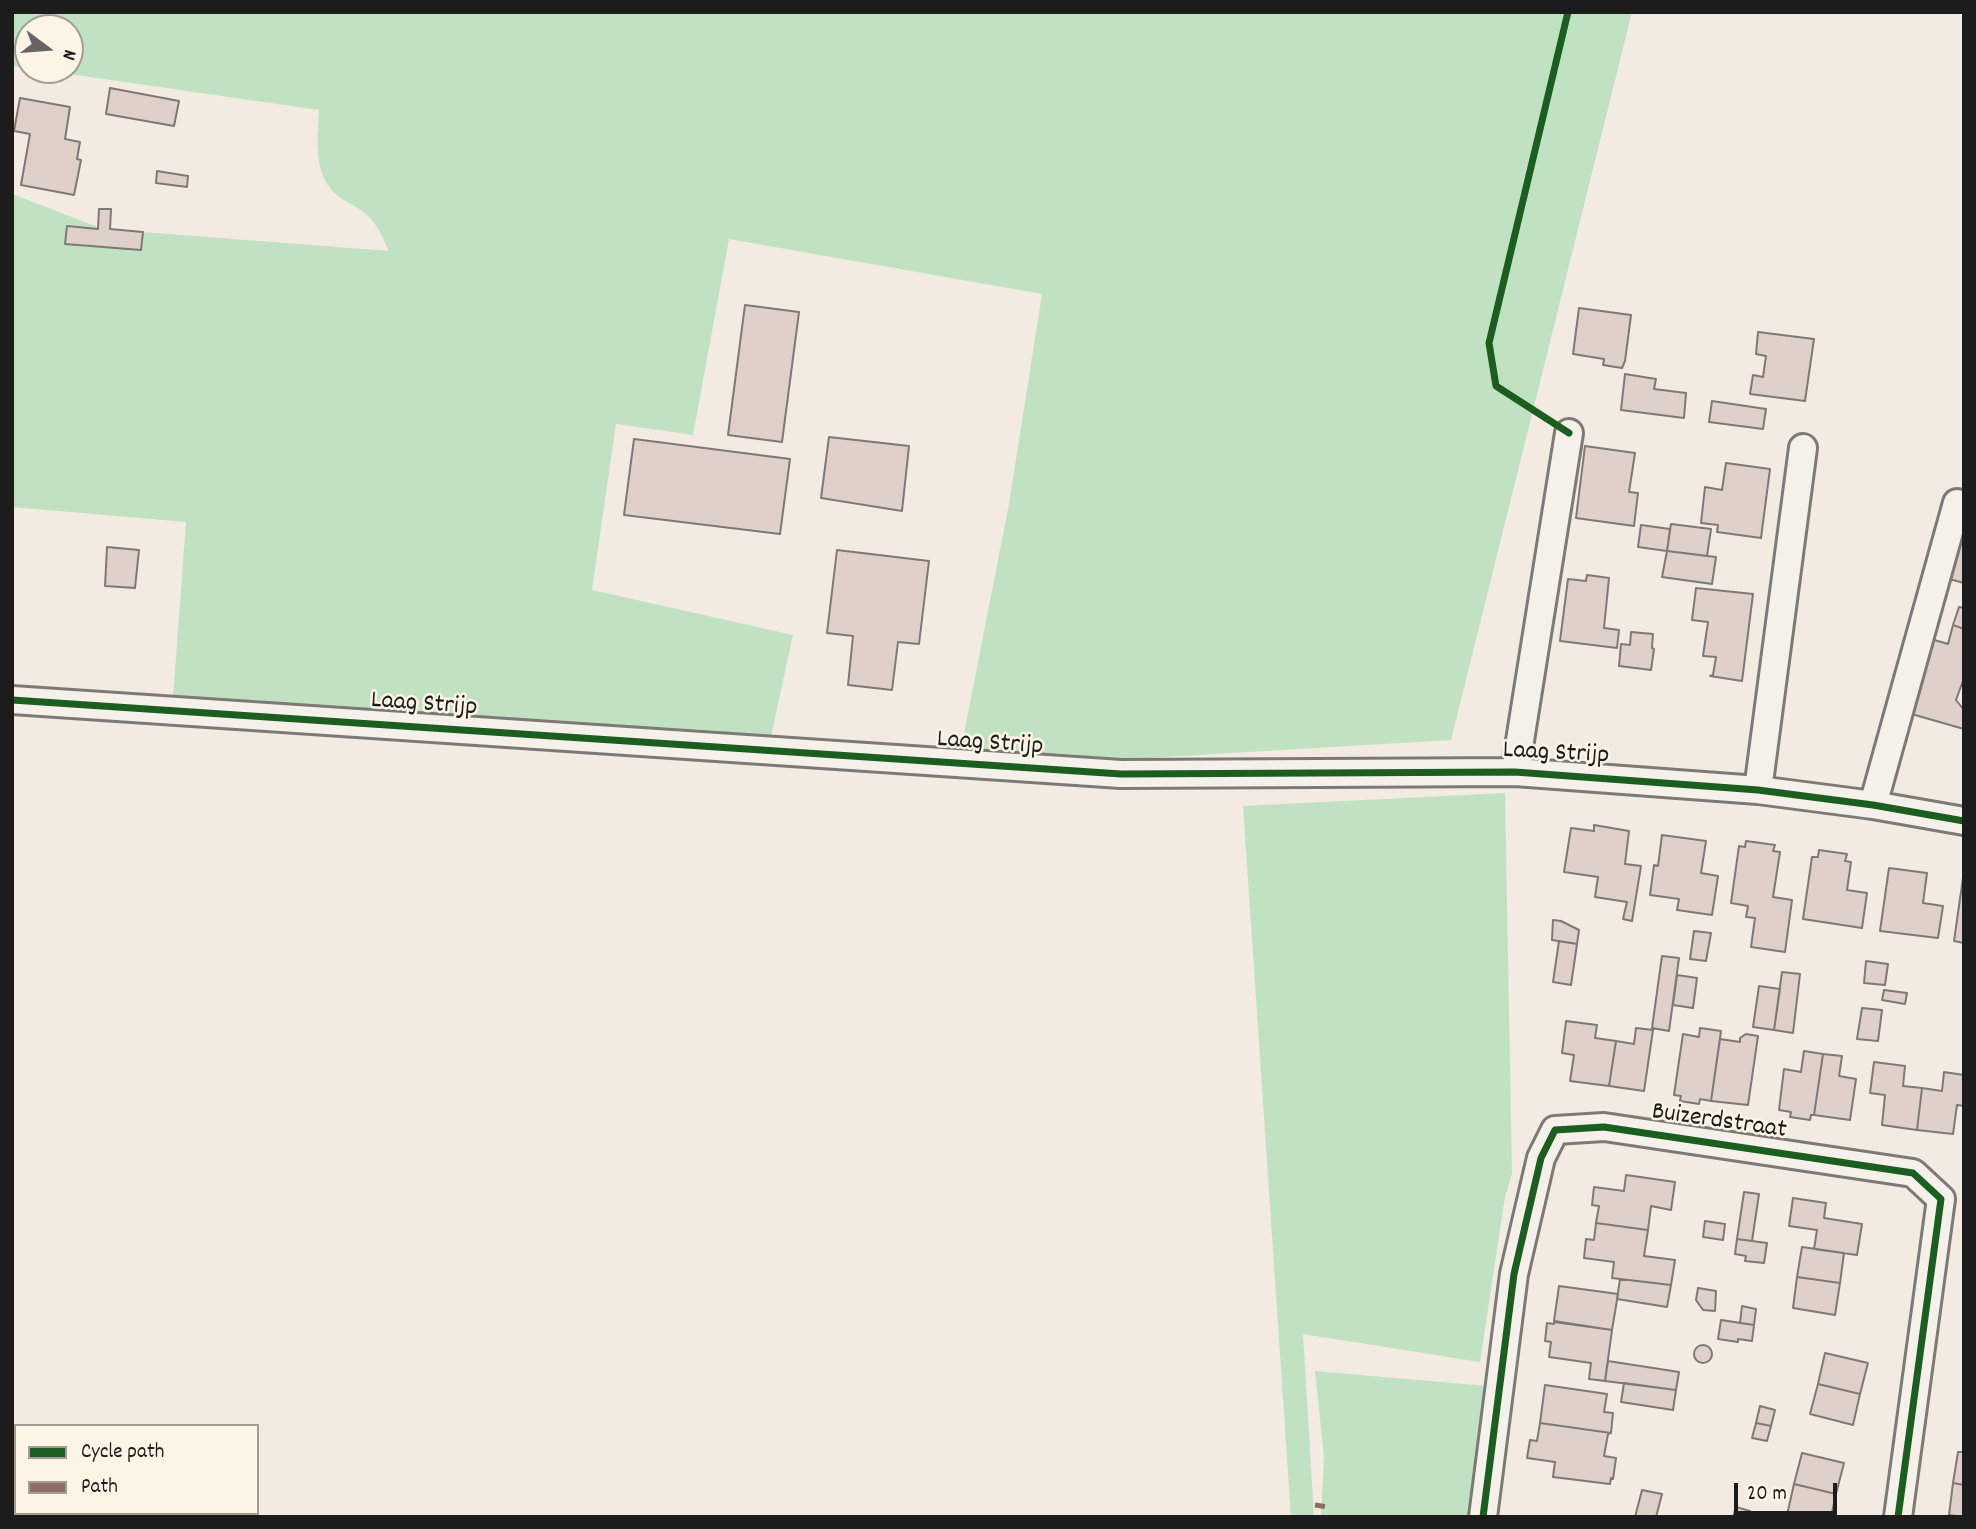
<!DOCTYPE html>
<style>
body{margin:0}
#map{position:relative;width:1976px;height:1529px;overflow:hidden;background:#f3eae1;font-family:Dekko,sans-serif}
canvas{display:block}
.frame{position:absolute;inset:0;border:14px solid #1c1c1c;pointer-events:none}
.legend{position:absolute;left:14px;top:1424px;width:245px;height:91px;box-sizing:border-box;background:#fcf5e5;border:2px solid #a29e95;margin:0;padding:9px 12px;list-style:none;font-size:21px;color:#1c1c1c}
.legend li{display:flex;align-items:center;gap:14px;height:35px}
.legend b{width:35px;border:2px solid #a29e95}
.north{position:absolute;left:14px;top:14px;width:70px;height:70px;box-sizing:border-box;background:#fcf5e5;border:2px solid #a29e95;border-radius:50%;rotate:106deg;font-size:19px;font-weight:700;line-height:28px;text-align:center;color:#1c1c1c}
.north::after{content:'';display:block;margin:auto;width:24px;height:32px;background:#676461;clip-path:polygon(50% 0,100% 100%,50% 72%,0 100%)}
.scale{position:absolute;left:1734px;top:1483px;width:103px;height:32px;box-sizing:border-box;border:4px solid #1c1c1c;border-top:0;padding-left:9px;font-size:21px;line-height:24px;white-space:nowrap;color:#1c1c1c;-webkit-text-stroke:5px #fcf5e5;paint-order:stroke}
</style>
<div id="map">
<canvas width="1976" height="1529"></canvas>
<div class="frame"></div>
<ul class="legend">
<li><b style="height:9px;background:#1b5e20"></b>Cycle path</li>
<li><b style="height:9px;background:#8d6e63"></b>Path</li>
</ul>
<div class="north">N</div>
<div class="scale">20 m</div>
</div>
<script>
const ctx = document.querySelector('canvas').getContext('2d');
ctx.lineJoin = 'round';
function fillPath(path, color) { ctx.fillStyle = color; ctx.fill(path, 'evenodd'); }
function stroke(path, color, width, dash) { ctx.strokeStyle = color; ctx.lineWidth = width; ctx.lineCap = dash ? 'butt' : 'round'; ctx.setLineDash(dash || []); ctx.stroke(path); }
function drawText(font, color, halo, rows, align = 'center') {
  ctx.font = font + ' Dekko,sans-serif'; ctx.lineWidth = 5; ctx.setLineDash([]); ctx.textBaseline = 'middle'; ctx.strokeStyle = halo; ctx.fillStyle = color; for (const [text, x, y, turn = 0] of rows) {
    ctx.save(); ctx.translate(x, y); ctx.rotate((+turn || 0) * Math.PI / 180); ctx.textAlign = isNaN(turn) ? turn : align; if (halo) ctx.strokeText(text, 0, 0); ctx.fillText(text, 0, 0); ctx.restore();
  }
}
const green = new Path2D(`
 M12,12H1632L1451,740L1114,760L960,754L1009,504L1042,294L729,239L693,435L616,424L592,590L793,635L770,741L173,697L186,522L12,507V194L103,229L389,251C382,236 376,221 362,211C352,203 338,199 331,189C313,167 318,136 319,110L41,70H70V28H28V68L12,66Z
 M1505,793L1512,1174L1505,1197L1480,1362L1303,1334L1314,1517H1291L1243,806Z
 M1315,1371L1487,1386L1468,1517H1321L1324,1457Z`);
const building = new Path2D(`
 M110,88L179,101L174,126L106,114Z
 M20,98L70,107L65,139L80,142L77,159L81,160L74,195L21,185L30,134L14,131Z
 M157,171L188,176L187,187L156,183Z
 M99,209H111L110,229L143,232L141,250L65,244L67,226L98,229Z
 M745,305L799,312L782,442L728,435Z
 M1579,308L1631,315L1625,361L1622,368L1603,365L1604,359L1573,354Z
 M1758,332L1814,339L1805,401L1750,394L1753,375L1763,377L1766,356L1756,354Z
 M1625,374L1656,379L1654,389L1686,393L1684,418L1621,410Z
 M1712,401L1766,409L1763,429L1709,422Z
 M829,437L909,446L902,511L821,498Z
 M634,439L790,459L780,534L624,515Z
 M1585,446L1635,453L1629,492L1638,493L1634,526L1576,518Z
 M1726,463L1770,469L1761,538L1717,532L1718,525L1701,523L1705,487L1722,490Z
 M1671,524L1711,529L1707,556L1667,551Z
 M1641,525L1670,529L1667,551L1638,547Z
 M1961,542L1964,543V583L1949,579Z
 M107,547L139,550L135,588L105,586Z
 M837,550L929,561L919,644L898,642L892,690L848,685L853,636L827,633Z
 M1667,551L1716,557L1712,584L1662,577Z
 M1587,575L1609,578L1604,628L1619,630L1617,648L1560,641L1568,579L1586,581Z
 M1696,588L1753,594L1742,681L1710,676L1713,675L1716,657L1703,656L1708,622L1692,620Z
 M1959,607L1964,608V629L1953,625Z
 M1953,625L1964,629V678L1956,700L1964,710V729L1908,713L1931,639L1948,644Z
 M1631,632L1653,634L1652,648L1654,649L1651,670L1619,666L1621,644L1630,645Z
 M1594,825L1629,831L1625,864L1641,866L1632,921L1623,919L1627,902L1595,897L1598,877L1564,872L1571,828L1594,831Z
 M1662,835L1706,841L1701,873L1718,876L1712,915L1677,910L1679,899L1650,895L1654,865L1658,866Z
 M1746,841L1775,845L1773,851L1780,852L1773,897L1792,900L1785,952L1751,947L1755,918L1746,917L1748,906L1731,903L1739,846L1745,847Z
 M1819,850L1847,854L1845,861L1851,862L1847,890L1867,893L1862,928L1803,919L1812,857H1818Z
 M1889,868L1927,873L1923,903L1943,906L1938,938L1880,931Z
 M1963,878H1964V943L1954,941Z
 M1553,920L1561,921L1579,930L1577,944L1552,940Z
 M1694,931L1711,933L1706,961L1690,959Z
 M1559,941L1577,944L1571,985L1553,982Z
 M1662,956L1679,958L1669,1031L1652,1028Z
 M1866,961L1888,964L1885,985L1864,983Z
 M1782,972L1800,974L1793,1033L1774,1030Z
 M1677,975L1697,978L1693,1008L1673,1005Z
 M1759,986L1780,989L1774,1030L1753,1027Z
 M1884,990L1907,993L1905,1004L1882,1000Z
 M1862,1008L1882,1010L1878,1041L1857,1039Z
 M1566,1021L1597,1025L1595,1038L1616,1041L1609,1086L1570,1081L1574,1055L1562,1053Z
 M1636,1028L1653,1030L1644,1091L1609,1086L1616,1041L1634,1044Z
 M1700,1028L1721,1031L1711,1101L1700,1099L1699,1104L1680,1101L1681,1096L1674,1095L1683,1034L1699,1037Z
 M1746,1034L1758,1036L1748,1105L1711,1101L1720,1039L1740,1042V1038Z
 M1804,1051L1823,1054L1814,1115H1811L1810,1120L1790,1117L1791,1112L1779,1110L1784,1069L1801,1072Z
 M1823,1054L1842,1056L1839,1076L1856,1079L1850,1120L1814,1115Z
 M1874,1062L1905,1066L1903,1086L1922,1088L1917,1130L1882,1125L1885,1095L1870,1093Z
 M1944,1072L1964,1075V1106L1957,1105L1953,1134L1917,1130L1922,1088L1942,1091Z
 M1626,1175L1675,1182L1671,1210L1651,1206L1648,1230L1596,1223L1599,1206L1592,1205L1594,1187L1624,1191Z
 M1744,1192L1759,1194L1752,1241L1737,1239Z
 M1793,1198L1826,1203L1824,1218L1862,1224L1857,1255L1814,1249L1817,1230L1789,1226Z
 M1705,1221L1725,1224L1723,1240L1703,1237Z
 M1596,1223L1648,1230L1644,1256L1675,1260L1671,1285L1612,1278L1614,1262L1584,1258L1586,1239L1594,1240Z
 M1737,1239L1767,1243L1764,1263L1745,1261L1746,1256L1735,1254Z
 M1802,1247L1844,1253L1840,1283L1797,1277Z
 M1797,1277L1840,1283L1835,1315L1793,1308Z
 M1620,1279L1671,1285L1667,1307L1617,1299Z
 M1559,1286L1618,1294L1612,1330L1554,1321Z
 M1698,1288L1716,1291L1715,1311L1703,1310L1696,1300Z
 M1742,1306L1756,1309L1754,1325L1740,1323Z
 M1721,1320L1754,1325L1752,1341L1738,1339V1342L1718,1339Z
 M1554,1322L1612,1330L1605,1381L1589,1379L1591,1363L1549,1357L1551,1342L1545,1341L1547,1323L1554,1324Z
 M1694 1354a9 9 0 1 1 18 0a9 9 0 1 1-18 0Z
 M1825,1353L1868,1363L1860,1394L1818,1384Z
 M1608,1361L1679,1372L1676,1390L1605,1381Z
 M1624,1383L1676,1390L1673,1410L1621,1402Z
 M1818,1384L1860,1394L1853,1425L1810,1414Z
 M1545,1385L1607,1394L1604,1412L1613,1413L1611,1433L1540,1423Z
 M1760,1406L1775,1410L1771,1426L1756,1423Z
 M1540,1423L1611,1433L1608,1434L1604,1456L1616,1458L1613,1479L1611,1478L1610,1484L1553,1477L1555,1462L1527,1458L1530,1440L1537,1441Z
 M1756,1423L1771,1426L1767,1441L1752,1438Z
 M1958,1452H1964V1485L1953,1483Z
 M1802,1453L1844,1463L1836,1494L1794,1484Z
 M1953,1483L1964,1485V1517L1949,1515Z
 M1794,1484L1836,1494L1831,1517L1787,1515Z
 M1642,1490L1662,1494L1656,1517H1635Z
 M1736,1507L1750,1511L1749,1517H1733Z`);
const street = new Path2D(`
 M12,700L1121,774L1515,772L1758,790L1873,805L1964,821
 M1515,772L1569,433
 M1758,790L1803,448
 M1873,805L1957,503
 M1483,1517L1514,1274L1541,1158L1555,1130L1604,1127L1913,1173L1941,1199L1898,1517`);
const quiet = new Path2D(`
 M1315,1505L1328,1507`);
const cycleway = new Path2D(`
 M1568,12L1489,343L1496,386L1569,433
 M12,700L1121,774L1515,772L1758,790L1873,805L1964,821
 M1483,1517L1514,1274L1541,1158L1555,1130L1604,1127L1913,1173L1941,1199L1898,1517`);
const streetNames = [
 ["Laag Strijp",424,706,4],
 ["Laag Strijp",990,745,4],
 ["Laag Strijp",1556,755,3],
 ["Buizerdstraat",1719,1123,8]
];
fillPath(green, '#c0e2c2');
fillPath(building, '#dfd1ca');
stroke(building, '#7d7975', 2);
stroke(street, '#7d7975', 32);
stroke(street, '#f5f1ea', 26);
stroke(quiet, '#8d6e63', 5, [10, 5]);
stroke(cycleway, '#1b5e20', 7);
drawText('26px', '#1c1c1c', '#fcf5e5', streetNames);
</script>
